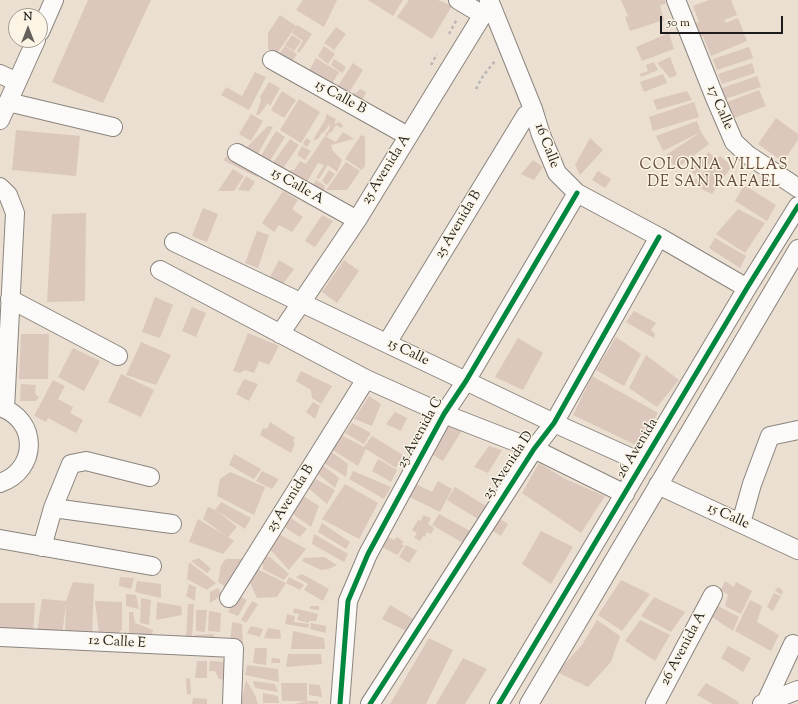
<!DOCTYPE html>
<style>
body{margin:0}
#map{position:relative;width:798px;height:704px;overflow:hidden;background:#ebdfd1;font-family:"Sorts Mill Goudy",serif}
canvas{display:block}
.north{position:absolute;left:8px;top:8px;width:40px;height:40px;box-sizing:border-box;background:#fcf5e5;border:1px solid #a29e95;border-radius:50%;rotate:0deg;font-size:11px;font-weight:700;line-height:16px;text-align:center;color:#1c1c1c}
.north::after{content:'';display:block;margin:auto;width:14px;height:18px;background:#64605b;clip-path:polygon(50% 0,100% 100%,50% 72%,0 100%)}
.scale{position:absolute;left:660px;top:16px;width:123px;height:18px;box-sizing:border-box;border:2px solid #1c1c1c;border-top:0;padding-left:5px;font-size:12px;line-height:14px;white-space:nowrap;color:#1c1c1c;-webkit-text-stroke:3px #fcf5e5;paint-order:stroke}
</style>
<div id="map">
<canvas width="798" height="704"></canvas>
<div class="north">N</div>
<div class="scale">50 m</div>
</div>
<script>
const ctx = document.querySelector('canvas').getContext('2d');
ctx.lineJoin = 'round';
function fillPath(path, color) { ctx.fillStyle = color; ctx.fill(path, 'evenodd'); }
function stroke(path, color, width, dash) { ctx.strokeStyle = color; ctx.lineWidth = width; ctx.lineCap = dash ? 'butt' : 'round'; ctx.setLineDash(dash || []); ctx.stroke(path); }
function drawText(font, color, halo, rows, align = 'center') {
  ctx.font = font + ' "Sorts Mill Goudy",serif'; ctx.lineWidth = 3; ctx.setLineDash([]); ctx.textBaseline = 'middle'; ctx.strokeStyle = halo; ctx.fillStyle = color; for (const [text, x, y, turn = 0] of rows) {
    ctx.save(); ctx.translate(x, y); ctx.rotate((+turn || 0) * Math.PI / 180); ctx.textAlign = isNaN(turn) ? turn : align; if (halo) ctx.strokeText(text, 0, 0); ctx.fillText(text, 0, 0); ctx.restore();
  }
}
const building = new Path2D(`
 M88,0H151L103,103L52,82Z
 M303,0H337L324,27L296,10Z
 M368,0H403L393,16Z
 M409,0H438L452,6L432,39L397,17Z
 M621,0H665L666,3L660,6L664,20L630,31L625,17L628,16Z
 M709,0H731L737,15L724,20L726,23L738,18L747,41L711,56L703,36L695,38L689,25L699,22L693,6Z
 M280,15L296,26L276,55L268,49V33Z
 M297,25L312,34L299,53L297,51L303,41L292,33Z
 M336,27L346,34L334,50L324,43Z
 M669,33L674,49L642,61L636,47Z
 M292,35L301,41L294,51L285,45Z
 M285,46L297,54L290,65L277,57Z
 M324,46L335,54L328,64L318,56Z
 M749,47L753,58L717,70L713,59Z
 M670,57L677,75L670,78L657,63Z
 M316,58L339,72L329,89L306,76Z
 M334,59L346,67L342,73L331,65Z
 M654,62L658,70L641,77L640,74L648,71L646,65Z
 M353,63L363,70L345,99L334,92Z
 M752,63L755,73L722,84L718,74Z
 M255,72L266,77L249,110L221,95L226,87L242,96Z
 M663,74L667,83L644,92L640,82Z
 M757,76L761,87L725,99L722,88Z
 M269,82L280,88L270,106L268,103L259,115H256L261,100L260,97Z
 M360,89L366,92L365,95L358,107L348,100L354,92L355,94Z
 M759,90L766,106L734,118L727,102Z
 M282,91L296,100L284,118L271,110Z
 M687,91L692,100L657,110L653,100Z
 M299,99L320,112L301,143L280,130Z
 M694,102L699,117L653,131L649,117Z
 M251,114L263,121L251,141L239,134Z
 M326,114L336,119L334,124L339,122L343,125L341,128L336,125L331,133L329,132L328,136L325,135L330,128L329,125L324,132L321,134L318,139L313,140L326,118Z
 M776,118L798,134V140L783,162L758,144Z
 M697,121L701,132L663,151L656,136Z
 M268,126L273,127L256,157L244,150Z
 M16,130L80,136L76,176L12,170Z
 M276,131L285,137L268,164L259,159Z
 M343,132L354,139L331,145L333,151L342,160L337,172L328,165L319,179L316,178L324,165L318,163L304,187L283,175L290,170H294L300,161L306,164L325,136L336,142Z
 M701,132L709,144L676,169L666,155Z
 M361,135L365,137V166L362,170L345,159Z
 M306,138L311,141L307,147L303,144Z
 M590,138L603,150L580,175L575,165Z
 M290,139L299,145L280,173L270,167Z
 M302,146L311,151L305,160L297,155Z
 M709,152L715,159L696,176L690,170Z
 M228,155L261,172L257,177L223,160Z
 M720,156L732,166L712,194L691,184Z
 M533,160L543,167L534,180L521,174Z
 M346,162L360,171L347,190H326Z
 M233,169L244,176L234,191H218Z
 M329,170L335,174L327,185L322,181Z
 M598,171L611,179L605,188L592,180Z
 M246,176L255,182L249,191L238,190Z
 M316,180L325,186L324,192L308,191Z
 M744,185L776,205L767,221L735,201Z
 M283,191L298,200L292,209L303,217L292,232L279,225L274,232L262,223Z
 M203,208L218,214L207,242L192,236Z
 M738,209L765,223L745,253L716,234Z
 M86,213L85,301L47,302L52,214Z
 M322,215L333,221L315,247L305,241Z
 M257,231L269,235L258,268L245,263Z
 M715,238L746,256L740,268L709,248Z
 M279,260L294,269L283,284L269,279Z
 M344,260L359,271L337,303L322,292Z
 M155,297L173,305L160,338L142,332Z
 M192,307L206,313L196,337L182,331Z
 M634,311L656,323L651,330L655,334L654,338L626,322Z
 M248,333L279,346L269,365L259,361L254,373L245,370L240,373L233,371Z
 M21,334H49L48,379H19Z
 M616,337L641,354L624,386L596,370Z
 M518,338L543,353L523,390L495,377Z
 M141,342L171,355L156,385L126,375Z
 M73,348L100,361L84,391L58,377Z
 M646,355L679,380L657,407L629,388Z
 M301,371L332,386L321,404L312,398L311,390L296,381Z
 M121,374L154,390L141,417L108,402Z
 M592,376L658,413L638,446L573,415Z
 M244,379L258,384L249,401L236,394Z
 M53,380L65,386L58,399L73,407L70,413L83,420L76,433L48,418L46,422L34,416Z
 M21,384L36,385L35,394L39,397L36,401H20Z
 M369,396L381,404L372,426L354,419Z
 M313,402L320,406L315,419L306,412Z
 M395,412L407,418L401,431L386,424Z
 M449,420L464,427L443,461L428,452Z
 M270,422L295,438L293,441L295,443L291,453L260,435L263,428L267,429Z
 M352,423L371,433L364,444L345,433Z
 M339,434L364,447L372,436L403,455L396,468L366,449L358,466L331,449Z
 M489,446L502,450L488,473L474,467Z
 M330,451L348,464L346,477L321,461Z
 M234,454L261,469L254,479L229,465Z
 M378,459L397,470L391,482L372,471Z
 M539,463L565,479L605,496L581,533L522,493Z
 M321,464L339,478L335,488L318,474Z
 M262,471L279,479L272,489L256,481Z
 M353,471L391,487L384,499L349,479Z
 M230,472L265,487L254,515L217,496L220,479Z
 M316,479L335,490L327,504L307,487Z
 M438,481L452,489L440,512L408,496L416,484L432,492Z
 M345,484L378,503L359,539L322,519Z
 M455,487L486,506L478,519L447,500Z
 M303,496L319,506L311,527L290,512Z
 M221,502L251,518L245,529L217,511L237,527L228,537L234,541L223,554L189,542L198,519L226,536L203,519L208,507L215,510Z
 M439,514L470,531L463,543L432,525Z
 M423,515L431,518L428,524L434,528L431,534L427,532L425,537L423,536L420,541L414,538L417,533L412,530L418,520L421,521Z
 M495,516L508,524L501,536L488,528Z
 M291,518L307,529L300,537L281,525Z
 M322,523L350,542L346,549L318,532Z
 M541,531L573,547L551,584L522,564Z
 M277,533L306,549L289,570L267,546Z
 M314,534L348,554L344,562L312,544Z
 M383,535L394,540L397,537L404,542L401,544L404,546L397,555L377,544Z
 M406,545L417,551L409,563L399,557Z
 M257,557H270L289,574L284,580L263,569V564L256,559Z
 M324,557L337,565L328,569L321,570L302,561L304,558Z
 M199,558L211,569L207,573L191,561Z
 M226,559H244L226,587L218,582L221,565Z
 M189,562L216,583L207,590L187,579Z
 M253,567L286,583L277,597L257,598L249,580Z
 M302,574L329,589L323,601L304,590L308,584L296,577Z
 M120,577L134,578L131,589L119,586Z
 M289,577L304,585L300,590L286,583Z
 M621,580L650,594L622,631L598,615Z
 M137,581L161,584V598L135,592Z
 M725,581L734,587L736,582L752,591L741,614L725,606L728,595L721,590Z
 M73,582L94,584L92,638L65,635L66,603L62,636L37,633L42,599L66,601Z
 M189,584L196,587L195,601L186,596Z
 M778,587L783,591L782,595L775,591Z
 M218,588L222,595L210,603V592Z
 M774,593L781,596L773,611L767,607Z
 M126,594L136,595L139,609L126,606Z
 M238,595L247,600L238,616L228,612Z
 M654,597L685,612L671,632L641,616Z
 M141,598L151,600L149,625L140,623Z
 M750,600L762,606L757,622L779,635L771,651L735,631Z
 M95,601L122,602V630L100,642Z
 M252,601L258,604L246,623L241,620Z
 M157,602L181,606L182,615L156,620Z
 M0,603H35L33,633L0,630Z
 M188,604H194L192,638L186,637Z
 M390,605L415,620L410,633L382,619Z
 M716,605L739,617L733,631L709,615Z
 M310,606H319V610L310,609Z
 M294,608L318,614L316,621H309V623L297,620L299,614L293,613Z
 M196,610H207L205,632L196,631Z
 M209,611L221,613L220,632L208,631Z
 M129,612H133L135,623L153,630L151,639L129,640Z
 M287,614L295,616L294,622L309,624L308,628L285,624Z
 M597,620L620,636L611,662L588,687L557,672L582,645Z
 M640,620L670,635L655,661L625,641Z
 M232,622L242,624L243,647L230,645Z
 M311,623L326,626V633L310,629Z
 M251,626L263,629L260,637L247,633Z
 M268,628L280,630L281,639L264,638Z
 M293,631L324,638L325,649H291Z
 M213,634L217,642L196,643L194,635Z
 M429,638L453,650L426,704H390Z
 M728,646L751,658L743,672L721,658Z
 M255,648H267L266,665L253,663Z
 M288,654H321L322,664L286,667Z
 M272,658L280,659V663H271Z
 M463,658L487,669L465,704H436Z
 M197,661H207V678H195Z
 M210,661L227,662L226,680L219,679L215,671H209Z
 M247,665L278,669L279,682L245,675Z
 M190,678L191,694L187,695L186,679Z
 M246,680L255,695L258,704H241Z
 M253,681L275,684L278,692L255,688Z
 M281,683H307V701H282Z
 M706,683L739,702L738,704H713L697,695Z
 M309,684L320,685L322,697L309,695Z
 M263,693L278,696L279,703H263Z
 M193,698L207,699V704H192Z
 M306,701H318V704H294Z`);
const path = new Path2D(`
 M449,34L457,19
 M431,65L437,54
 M476,89L483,76L495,61`);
const minor = new Path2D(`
 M458,0L483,15
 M489,0L533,109L541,135L557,173L577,193L659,237L747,288
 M676,0L715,98L734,142L748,155L798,188
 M40,32L54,0
 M272,60L408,136
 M0,74L17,82
 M8,102L113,127
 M0,120L36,40
 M237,153L357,220
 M0,187L8,195L15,213L5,409
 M174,242L554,423L643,463
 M160,270L366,379L444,414L534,449L625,494
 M10,299L118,356
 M280,334L357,220L490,3
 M387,343L526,115L533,109
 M0,407C39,420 38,470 0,483
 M658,485L798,550
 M53,508L172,524
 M741,523L752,484L770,436L798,430
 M0,539L152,566
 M42,547L53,508L71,464L86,461L150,477
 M229,598L366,379
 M0,637L234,648L232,704
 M766,702L793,644
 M340,704L348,601L368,554L444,414L466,381L577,193
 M370,704L534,449L554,423L659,237
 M499,704L747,288L798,206
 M529,704L798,249
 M655,704L713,595
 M762,704L798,690`);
const cycleway = new Path2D(`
 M340,704L348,601L368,554L444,414L466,381L577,193
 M370,704L534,449L554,423L659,237
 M499,704L747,288L798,206`);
const streetNames = [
 ["15 Calle B",340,98,29],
 ["17 Calle",719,108,67],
 ["16 Calle",546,146,69],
 ["25 Avenida A",387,170,-58],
 ["15 Calle A",297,187,30],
 ["25 Avenida B",459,225,-59],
 ["15 Calle",408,353,26],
 ["25 Avenida C",421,433,-61],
 ["26 Avenida",638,449,-59],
 ["25 Avenida D",509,466,-56],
 ["25 Avenida B",291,499,-58],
 ["15 Calle",728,517,24],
 ["12 Calle E",117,643,3],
 ["26 Avenida A",684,649,-62]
];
const neighbourhoodNames = [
 ["COLONIA VILLAS",714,166],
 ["DE SAN RAFAEL",714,183]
];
fillPath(building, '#dbc7bc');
stroke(minor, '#8a847d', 20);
stroke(path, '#b9b7b5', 2.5, [3, 3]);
stroke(minor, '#fcfaf8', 18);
stroke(cycleway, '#00873e', 5);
drawText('14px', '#1c1c1c', '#fcf5e5', streetNames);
ctx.letterSpacing = '1px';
drawText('15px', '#664c42', '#fcf5e5', neighbourhoodNames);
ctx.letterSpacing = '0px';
</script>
